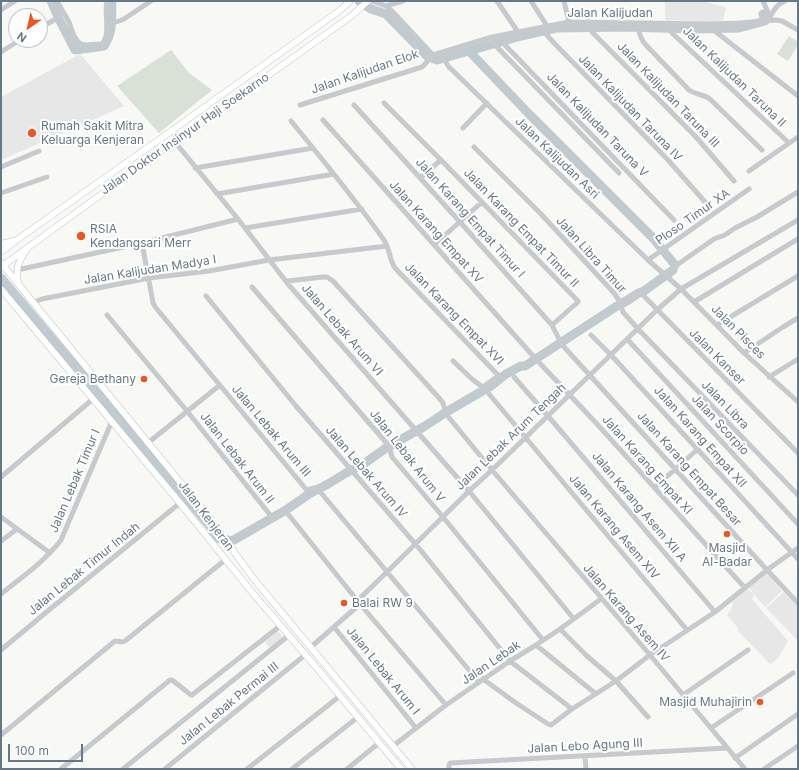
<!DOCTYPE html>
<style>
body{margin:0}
#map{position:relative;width:799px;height:770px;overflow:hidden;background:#f8f8f5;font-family:Inter,sans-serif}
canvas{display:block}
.frame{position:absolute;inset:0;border:2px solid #657888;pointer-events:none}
.north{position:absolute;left:8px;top:8px;width:40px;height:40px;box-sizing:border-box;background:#fff;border:1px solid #c1c9cf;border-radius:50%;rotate:214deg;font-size:11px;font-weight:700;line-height:16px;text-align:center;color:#657888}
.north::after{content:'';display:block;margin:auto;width:14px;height:18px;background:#ec5521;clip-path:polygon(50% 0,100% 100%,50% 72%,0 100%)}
.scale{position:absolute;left:8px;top:744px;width:75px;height:18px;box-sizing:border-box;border:2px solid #657888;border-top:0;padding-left:5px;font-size:12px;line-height:14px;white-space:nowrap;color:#657888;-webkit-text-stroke:3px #fff;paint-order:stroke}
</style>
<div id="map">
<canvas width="799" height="770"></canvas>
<div class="frame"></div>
<div class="north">N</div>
<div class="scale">100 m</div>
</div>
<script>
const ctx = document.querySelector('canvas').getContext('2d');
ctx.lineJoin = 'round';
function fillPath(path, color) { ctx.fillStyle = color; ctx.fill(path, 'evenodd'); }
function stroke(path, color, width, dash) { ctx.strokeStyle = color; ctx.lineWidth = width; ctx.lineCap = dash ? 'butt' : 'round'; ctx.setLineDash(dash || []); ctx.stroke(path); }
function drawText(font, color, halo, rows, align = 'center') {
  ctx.font = font + ' Inter,sans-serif'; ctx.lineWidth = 4; ctx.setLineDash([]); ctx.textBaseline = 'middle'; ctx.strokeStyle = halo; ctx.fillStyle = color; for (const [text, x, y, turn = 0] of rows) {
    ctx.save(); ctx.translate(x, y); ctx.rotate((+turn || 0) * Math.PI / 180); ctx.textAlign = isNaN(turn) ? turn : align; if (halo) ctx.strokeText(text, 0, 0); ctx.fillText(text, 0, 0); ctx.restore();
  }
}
const built = new Path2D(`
 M665,1H701L726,7L723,22L665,20Z
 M80,54L124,106L1,160V97Z
 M766,573L782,591L765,607L749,588Z
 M747,588L754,595L752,599L788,641L779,657L771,664L769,663L737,630L738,628L727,615L733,606L732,602Z
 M784,592L798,607V639L797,640L766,608Z
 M276,629L282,636L283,639L271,649L263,640Z`);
const green = new Path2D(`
 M789,36L798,42V45L788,61L777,54Z
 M171,50L189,73L212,90L159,133L117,86Z`);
const river = new Path2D(`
 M51,1L59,19L75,50L104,46C114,31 111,18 112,1
 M359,1L371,9L386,14L427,56L437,60L469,51L529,114L652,237L675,265
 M469,51L521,36L556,28L626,27L693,29L739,28L765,21L763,14
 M1,278L209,525L217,538L232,541L286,510L309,494L328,484L346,473L365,463L386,448L425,426L448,411L491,386L506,374L521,366H525L617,306L627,301L637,294L644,291L673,270`);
const minor = new Path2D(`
 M57,1L69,22L74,36L78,42L83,45L102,44C111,35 104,13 107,1
 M372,1L386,6L392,11L433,55
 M497,1L518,32
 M531,1L547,26
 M564,1L569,22
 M763,1L767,10L770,17
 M386,6L403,1
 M1,10L15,1
 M770,17C773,11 778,3 785,1
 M589,22L591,30L593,33L696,137L734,181
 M638,23C638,31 640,37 644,43L689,90C696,95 703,94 710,99L762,150
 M669,23V28L672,33L789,143
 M713,24L714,31L716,32L798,96
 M107,25L119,21L124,19L151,1
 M543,27L546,34L554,43L597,87L669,161L705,202
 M40,28L54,20
 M500,36L505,45L674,220
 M492,37L496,46L619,173
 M1,52L20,40
 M440,53L449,67L648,260L681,289L744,353L798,402
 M433,55L492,37L569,22L713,24L740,23L776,20L782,21L798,30
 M384,103L441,160L578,301V302L552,325
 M300,105L422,67L425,64L433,55
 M354,105L460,222L552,325L559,339L565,348L767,570L798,603
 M323,120L534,357L597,424L745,588
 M291,121C323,160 355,199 384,240C390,249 389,259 395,268L498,375V376L483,387
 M463,128L487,103
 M175,142L238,219L288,284L469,491L573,618
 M474,147L541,214L614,293L620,302L623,312L638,329L798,495
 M1,167L39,151
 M195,168L313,148
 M749,171L798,137
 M420,178L441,160
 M1,193L47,177
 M217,194L334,174
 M245,228L362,209
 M142,243L153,303L156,308L305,488L307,490L314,488H317L479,682
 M434,245L482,202
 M648,260L749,189
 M17,270L142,243L238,219
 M664,274L714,239L725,235L735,228L757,217L798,192
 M287,281L323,277H327L333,281L440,399L443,403L446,414L492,470L650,655L745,769
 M252,287L389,446L392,457L443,517L543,640
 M206,296L296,406L418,547L510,661L572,709
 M34,302L42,299L149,278L209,271L269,260L387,246
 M620,302L639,291L798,453
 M694,302L798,239
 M107,315L187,411L271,516L273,517L284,509L360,604L446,705
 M717,325L798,276
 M591,335L611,355L798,559
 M627,339L798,524
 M744,353L783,327L798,318
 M453,361L473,380L484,388L687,630
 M514,377L548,416L715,612
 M769,377L798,359
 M149,442L220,385
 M1,477L93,399
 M655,487L698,449
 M1,517L50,553
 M1,541L17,529
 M1,594C22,577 45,561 61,540L112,421
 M357,601L387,572L469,491L492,470L657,310L681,289L798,220
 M334,627L416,728
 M560,629L587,656L616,681L648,717
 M536,645L596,694
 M311,647L360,604
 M1,650L49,610L180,503
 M483,679L516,703L548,724L551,725L572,709L616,681L650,655L715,612L767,570L798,548
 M683,695L748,650
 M711,728L793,673
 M1,735L115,641L122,642L125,641L225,560
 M393,746L446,705L510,661L536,645L560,629L601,599
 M585,756L586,769
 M735,758L798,714
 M61,769L170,680H172L191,695H192L280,626
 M123,769L288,636
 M165,769L305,655
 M247,769L340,696
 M292,769L358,717
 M347,769L379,743
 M449,769V765L450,763L727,748
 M764,769L798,746`);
const major = new Path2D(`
 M1,244L13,241
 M1,252L18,239L160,139L339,11L350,1
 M1,263L208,516L253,578L412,769
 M1,267L165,148L175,142L350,17L368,1
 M18,282C15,268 19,262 26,250
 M1,289L180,503L251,591L321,673L401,769`);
const markers = [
 [32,133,5,"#ec5521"],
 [81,236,5,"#ec5521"],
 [144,379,4,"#ec5521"],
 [727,534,4,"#ec5521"],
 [344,603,4,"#ec5521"],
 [760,702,4,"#ec5521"]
];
const streetNames = [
 ["Jalan Kalijudan",610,13],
 ["Jalan Kalijudan Elok",365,72,-19],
 ["Jalan Kalijudan Taruna II",734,77,44],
 ["Jalan Kalijudan Taruna III",668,95,46],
 ["Jalan Kalijudan Taruna IV",630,108,46],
 ["Jalan Kalijudan Taruna V",597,125,46],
 ["Jalan Doktor Insinyur Haji Soekarno",185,134,-35],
 ["Jalan Kalijudan Asri",557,158,44],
 ["Ploso Timur XA",693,217,-35],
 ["Jalan Karang Empat Timur I",470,218,48],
 ["Jalan Karang Empat Timur II",521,228,46],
 ["Jalan Karang Empat XV",436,232,48],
 ["Jalan Libra Timur",591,255,48],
 ["Jalan Kalijudan Madya I",150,270,-9],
 ["Jalan Karang Empat XVI",454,314,46],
 ["Jalan Lebak Arum VI",342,330,49],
 ["Jalan Pisces",738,332,45],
 ["Jalan Kanser",717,357,45],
 ["Jalan Libra",725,405,46],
 ["Jalan Scorpio",720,425,47],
 ["Jalan Lebak Arum III",271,431,50],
 ["Jalan Lebak Arum Tengah",511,437,-44],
 ["Jalan Karang Empat XII",700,437,48],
 ["Jalan Lebak Arum V",407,456,52],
 ["Jalan Lebak Arum II",237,458,52],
 ["Jalan Karang Empat XI",647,465,48],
 ["Jalan Karang Empat Besar",689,469,48],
 ["Jalan Lebak Arum IV",366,472,49],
 ["Jalan Lebak Timur I",75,481,-67],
 ["Jalan Karang Asem XII A",639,507,50],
 ["Jalan Kenjeran",206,516,53],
 ["Jalan Karang Asem XIV",614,527,50],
 ["Jalan Lebak Timur Indah",84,569,-39],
 ["Jalan Karang Asem IV",626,613,49],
 ["Jalan Lebak",491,663,-34],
 ["Jalan Lebak Arum I",383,671,51],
 ["Jalan Lebak Permai III",229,704,-39],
 ["Jalan Lebo Agung III",585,746,-3]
];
const poiNames = [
 ["Rumah Sakit Mitra",41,126],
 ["Keluarga Kenjeran",41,140],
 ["RSIA",90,229],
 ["Kendangsari Merr",90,243],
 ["Gereja Bethany",136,379,"right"],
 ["Masjid",727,548,"center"],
 ["Al-Badar",727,562,"center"],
 ["Balai RW 9",352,603],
 ["Masjid Muhajirin",752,702,"right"]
];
fillPath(built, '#e6e7e6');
fillPath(green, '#d9e0d6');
stroke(river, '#c0cacf', 9);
stroke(major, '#b9bdc1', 7);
stroke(minor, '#c6cacd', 5);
stroke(major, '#fff', 6);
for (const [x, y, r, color] of markers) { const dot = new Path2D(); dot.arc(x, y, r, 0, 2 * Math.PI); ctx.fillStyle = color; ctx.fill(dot); stroke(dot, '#fff', 1.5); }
drawText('12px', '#657888', '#fff', streetNames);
drawText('12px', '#657888', '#fff', poiNames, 'left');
</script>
